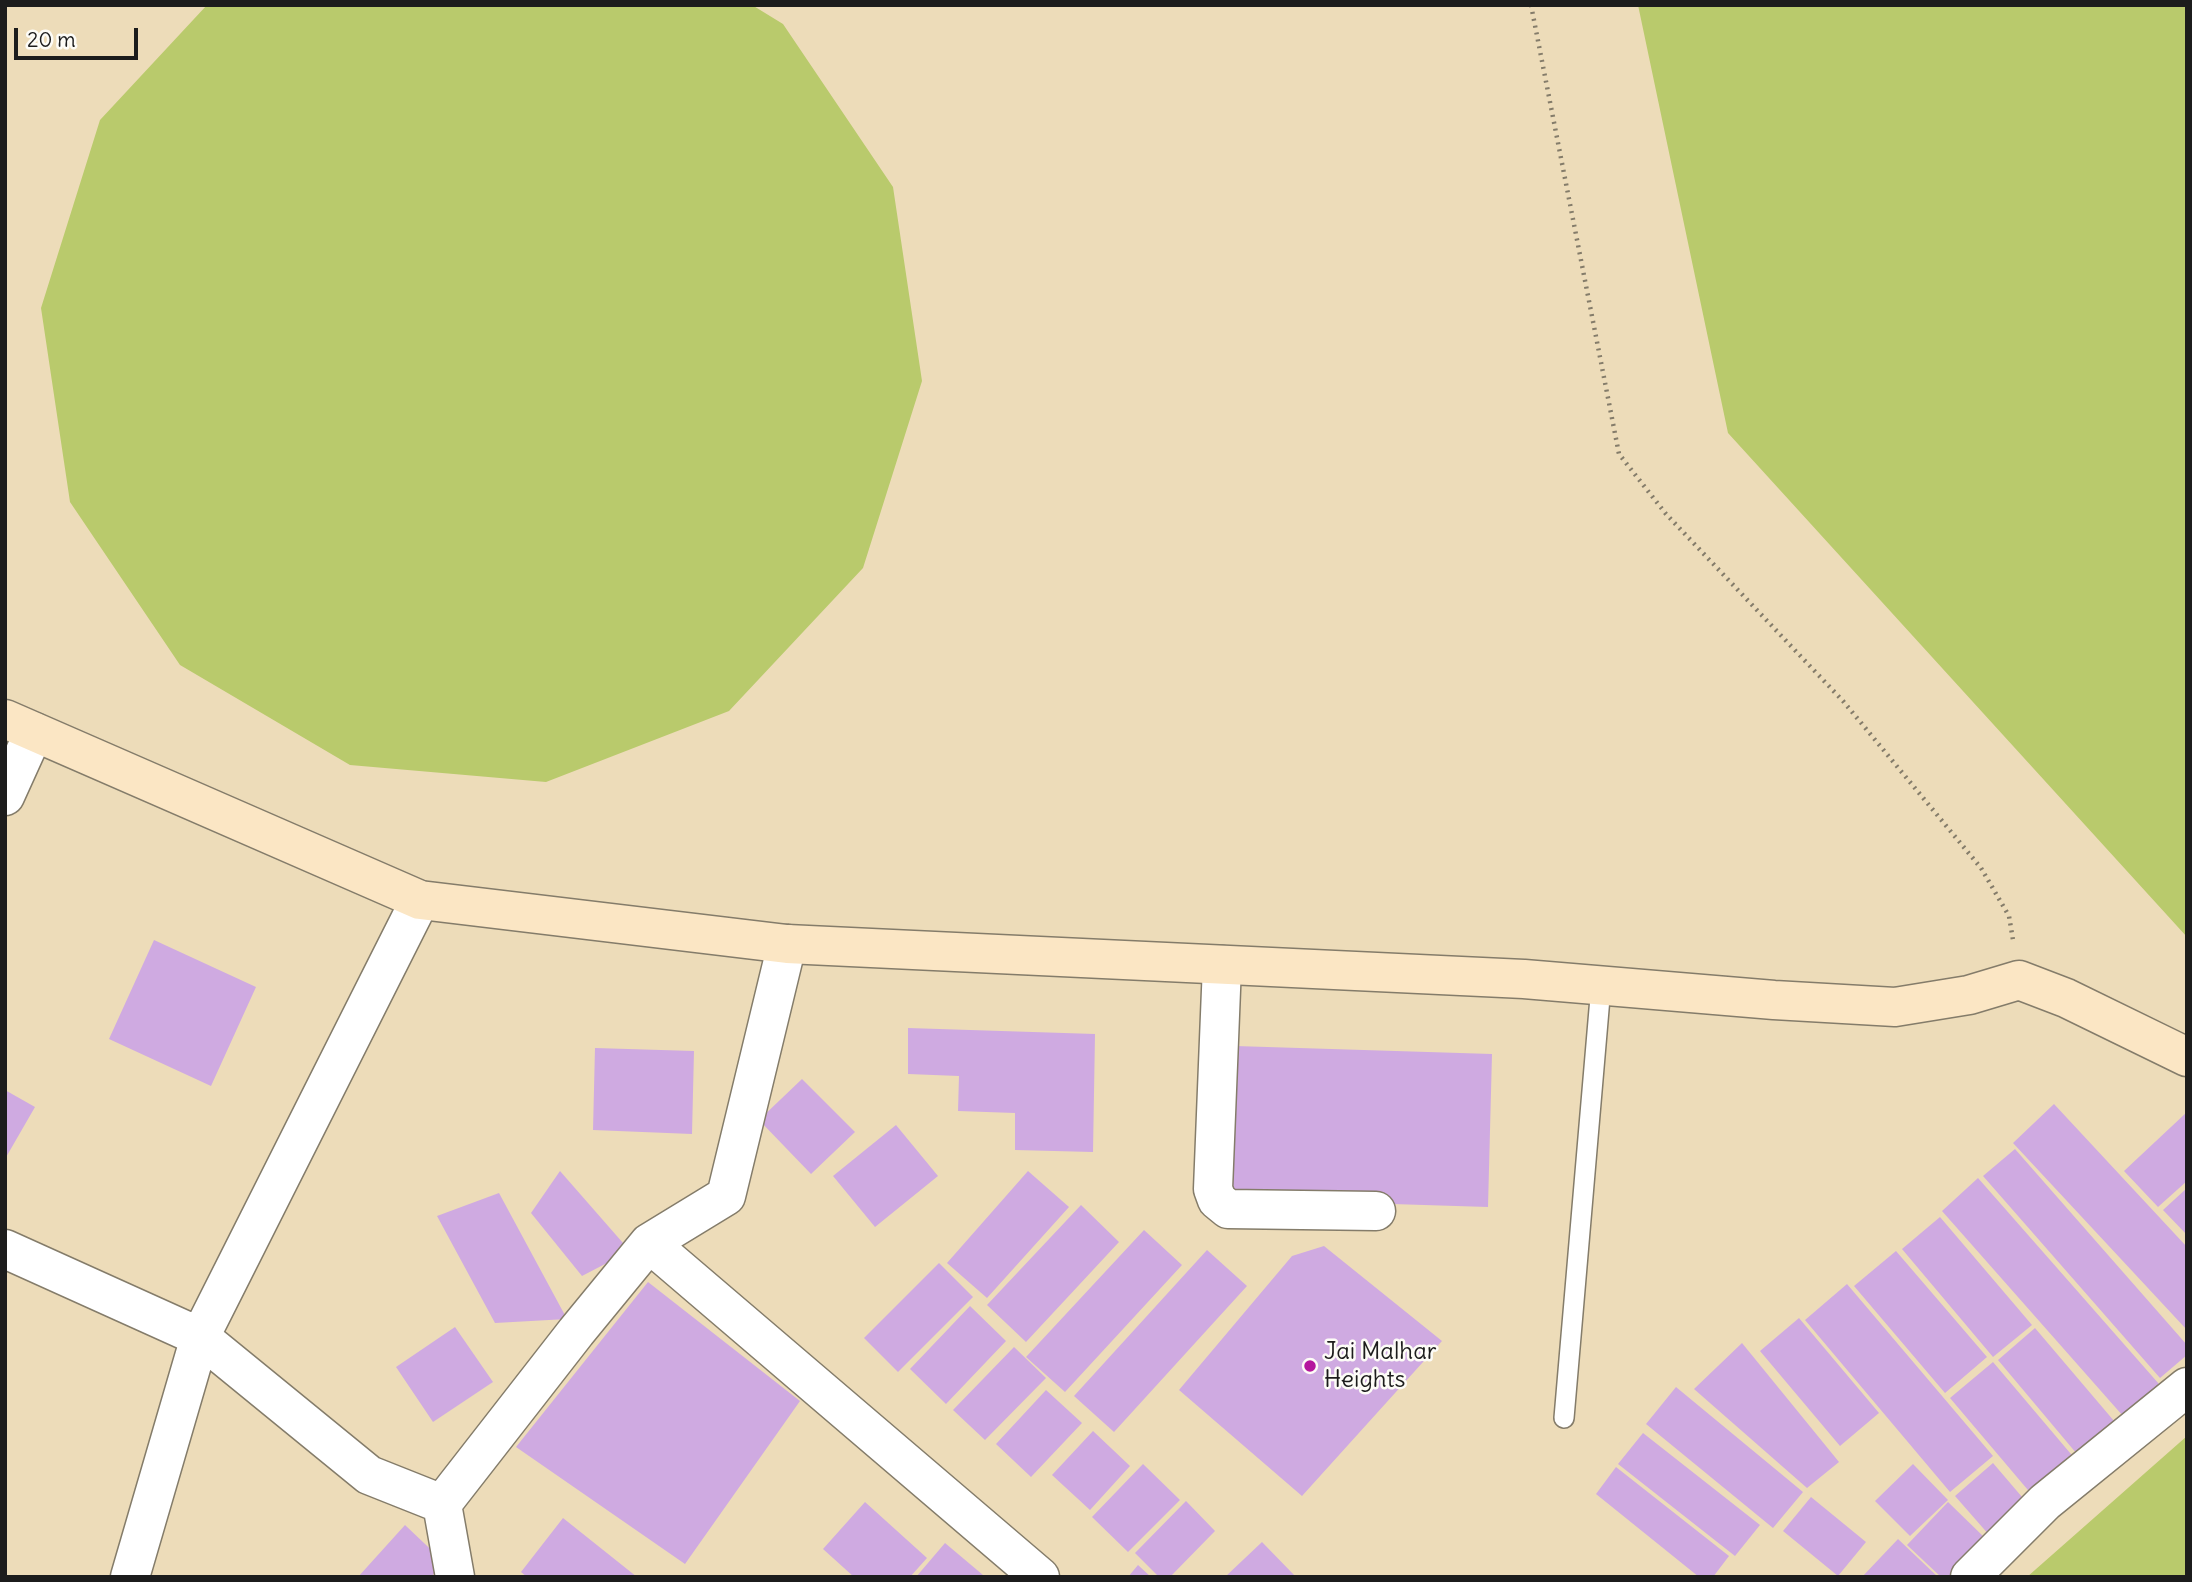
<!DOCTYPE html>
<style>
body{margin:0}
#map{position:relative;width:2192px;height:1582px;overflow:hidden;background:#eddcb9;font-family:Delius,sans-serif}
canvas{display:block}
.frame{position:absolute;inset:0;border:7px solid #1c1c1c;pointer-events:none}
.scale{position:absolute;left:14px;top:28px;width:124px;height:32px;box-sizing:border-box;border:4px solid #1c1c1c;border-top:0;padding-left:9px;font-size:21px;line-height:24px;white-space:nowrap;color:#1c1c1c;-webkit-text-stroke:5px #fdfcf7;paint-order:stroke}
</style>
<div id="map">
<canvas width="2192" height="1582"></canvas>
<div class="frame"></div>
<div class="scale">20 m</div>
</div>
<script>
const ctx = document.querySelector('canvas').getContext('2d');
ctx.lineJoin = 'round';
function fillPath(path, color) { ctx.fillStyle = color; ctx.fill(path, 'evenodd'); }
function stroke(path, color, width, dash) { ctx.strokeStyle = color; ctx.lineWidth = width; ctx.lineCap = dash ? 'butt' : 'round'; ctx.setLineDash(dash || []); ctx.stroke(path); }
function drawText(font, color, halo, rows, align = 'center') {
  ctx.font = font + ' Delius,sans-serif'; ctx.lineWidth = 5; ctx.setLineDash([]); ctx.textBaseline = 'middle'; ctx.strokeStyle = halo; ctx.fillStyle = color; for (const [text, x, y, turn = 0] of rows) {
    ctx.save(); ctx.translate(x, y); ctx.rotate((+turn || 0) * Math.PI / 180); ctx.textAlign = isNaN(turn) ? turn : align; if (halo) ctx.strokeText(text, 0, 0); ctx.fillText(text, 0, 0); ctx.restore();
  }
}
const green = new Path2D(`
 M207,5H752L783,24L893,187L922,381L863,568L729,711L546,782L350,765L180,665L70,502L41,308L100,120Z
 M1638,5H2187V937L1728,433Z
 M2187,1436V1577H2027Z`);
const building = new Path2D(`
 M154,940L256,987L211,1086L109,1039Z
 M908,1028L1095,1034L1093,1152L1015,1150V1113L958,1111L959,1076L908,1074Z
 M1235,1046L1492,1054L1488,1207L1232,1199Z
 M595,1048L694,1051L692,1134L593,1130Z
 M802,1079L855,1132L811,1174L759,1120Z
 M5,1090L35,1107L5,1159Z
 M2054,1104L2187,1247V1330L2013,1143Z
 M2187,1112V1181L2158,1207L2124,1171Z
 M896,1125L938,1176L875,1227L833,1176Z
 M2015,1149L2187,1345V1355L2160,1378L1983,1176Z
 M560,1171L630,1251L582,1276L531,1213Z
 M1028,1171L1069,1207L987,1298L947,1263Z
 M1978,1178L2159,1384L2123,1416L1942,1211Z
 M2187,1188V1235L2163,1210Z
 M499,1193L567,1319L495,1323L437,1216Z
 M1081,1205L1119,1242L1026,1342L987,1305Z
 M1940,1217L2032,1325L1993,1357L1902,1249Z
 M1144,1230L1182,1265L1065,1392L1026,1357Z
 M1324,1246L1442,1341L1302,1496L1179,1390L1292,1256Z
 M1207,1250L1247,1286L1114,1432L1074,1396Z
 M1896,1251L1987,1357L1945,1393L1854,1286Z
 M939,1263L973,1297L898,1372L864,1338Z
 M648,1282L800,1401L685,1564L516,1447Z
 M1847,1284L1993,1456L1950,1492L1805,1320Z
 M970,1306L1006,1341L946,1404L910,1369Z
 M1799,1318L1879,1413L1840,1446L1760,1351Z
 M455,1327L493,1382L433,1422L396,1367Z
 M2035,1328L2120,1428L2082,1460L1998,1360Z
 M1742,1343L1839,1462L1807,1488L1694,1389Z
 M1014,1347L1046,1378L985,1440L953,1410Z
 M1993,1362L2076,1460L2033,1496L1950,1398Z
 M1676,1387L1803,1492L1773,1528L1646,1424Z
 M1046,1390L1082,1423L1031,1477L996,1444Z
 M1093,1431L1130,1466L1090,1510L1052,1475Z
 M1643,1433L1760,1525L1735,1556L1618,1464Z
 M1993,1463L2028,1504L1990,1536L1955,1496Z
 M1143,1464L1180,1500L1128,1552L1092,1517Z
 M1913,1464L1948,1500L1910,1536L1875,1501Z
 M1616,1467L1729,1556L1713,1577H1699L1596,1494Z
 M1811,1497L1866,1542L1838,1576L1783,1531Z
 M1186,1501L1215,1531L1170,1577H1159L1135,1553Z
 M865,1502L927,1558L910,1577H854L823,1549Z
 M1948,1502L1985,1538L1948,1577H1941L1907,1545Z
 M563,1518L637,1577H527L521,1572Z
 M405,1525L444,1562L431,1577H358Z
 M1898,1539L1938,1577H1862Z
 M1262,1542L1296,1577H1225Z
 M945,1543L983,1575L982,1577H916Z
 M1138,1565L1151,1577H1128Z`);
const path = new Path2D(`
 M1531,5L1619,454L1666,514L1843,701L1981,868L2009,916L2013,940`);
const lane = new Path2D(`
 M1564,1418L1601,986`);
const street = new Path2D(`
 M5,796L34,732
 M1222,965L1213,1189L1217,1200L1228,1209L1376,1211
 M649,1243L1040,1577
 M5,1249L200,1337L369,1475L442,1504L455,1577
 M442,1504L576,1332L649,1243L726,1196L787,944
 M130,1577L200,1337L420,900
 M1970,1577L2045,1502L2187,1387`);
const secondary = new Path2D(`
 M5,719L420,900L787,944L1524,979L1774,1000L1895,1007L1969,995L2019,980L2066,998L2187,1057`);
const markers = [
 [1310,1366,7,"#b5179e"]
];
const poiNames = [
 ["Jai Malhar",1324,1352],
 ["Heights",1324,1380]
];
fillPath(green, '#b9ca6c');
fillPath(building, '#cfaae1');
stroke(lane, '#847c6a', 22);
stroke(street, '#847c6a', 41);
stroke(secondary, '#847c6a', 41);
stroke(path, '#847c6a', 4.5, [2, 5]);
stroke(lane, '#fff', 19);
stroke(street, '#fff', 38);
stroke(secondary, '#fbe6c4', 38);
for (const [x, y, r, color] of markers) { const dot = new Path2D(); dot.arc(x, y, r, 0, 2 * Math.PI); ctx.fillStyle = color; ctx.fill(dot); stroke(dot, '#fdfcf7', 2.5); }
drawText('24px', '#1c1c1c', '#fdfcf7', poiNames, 'left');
</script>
